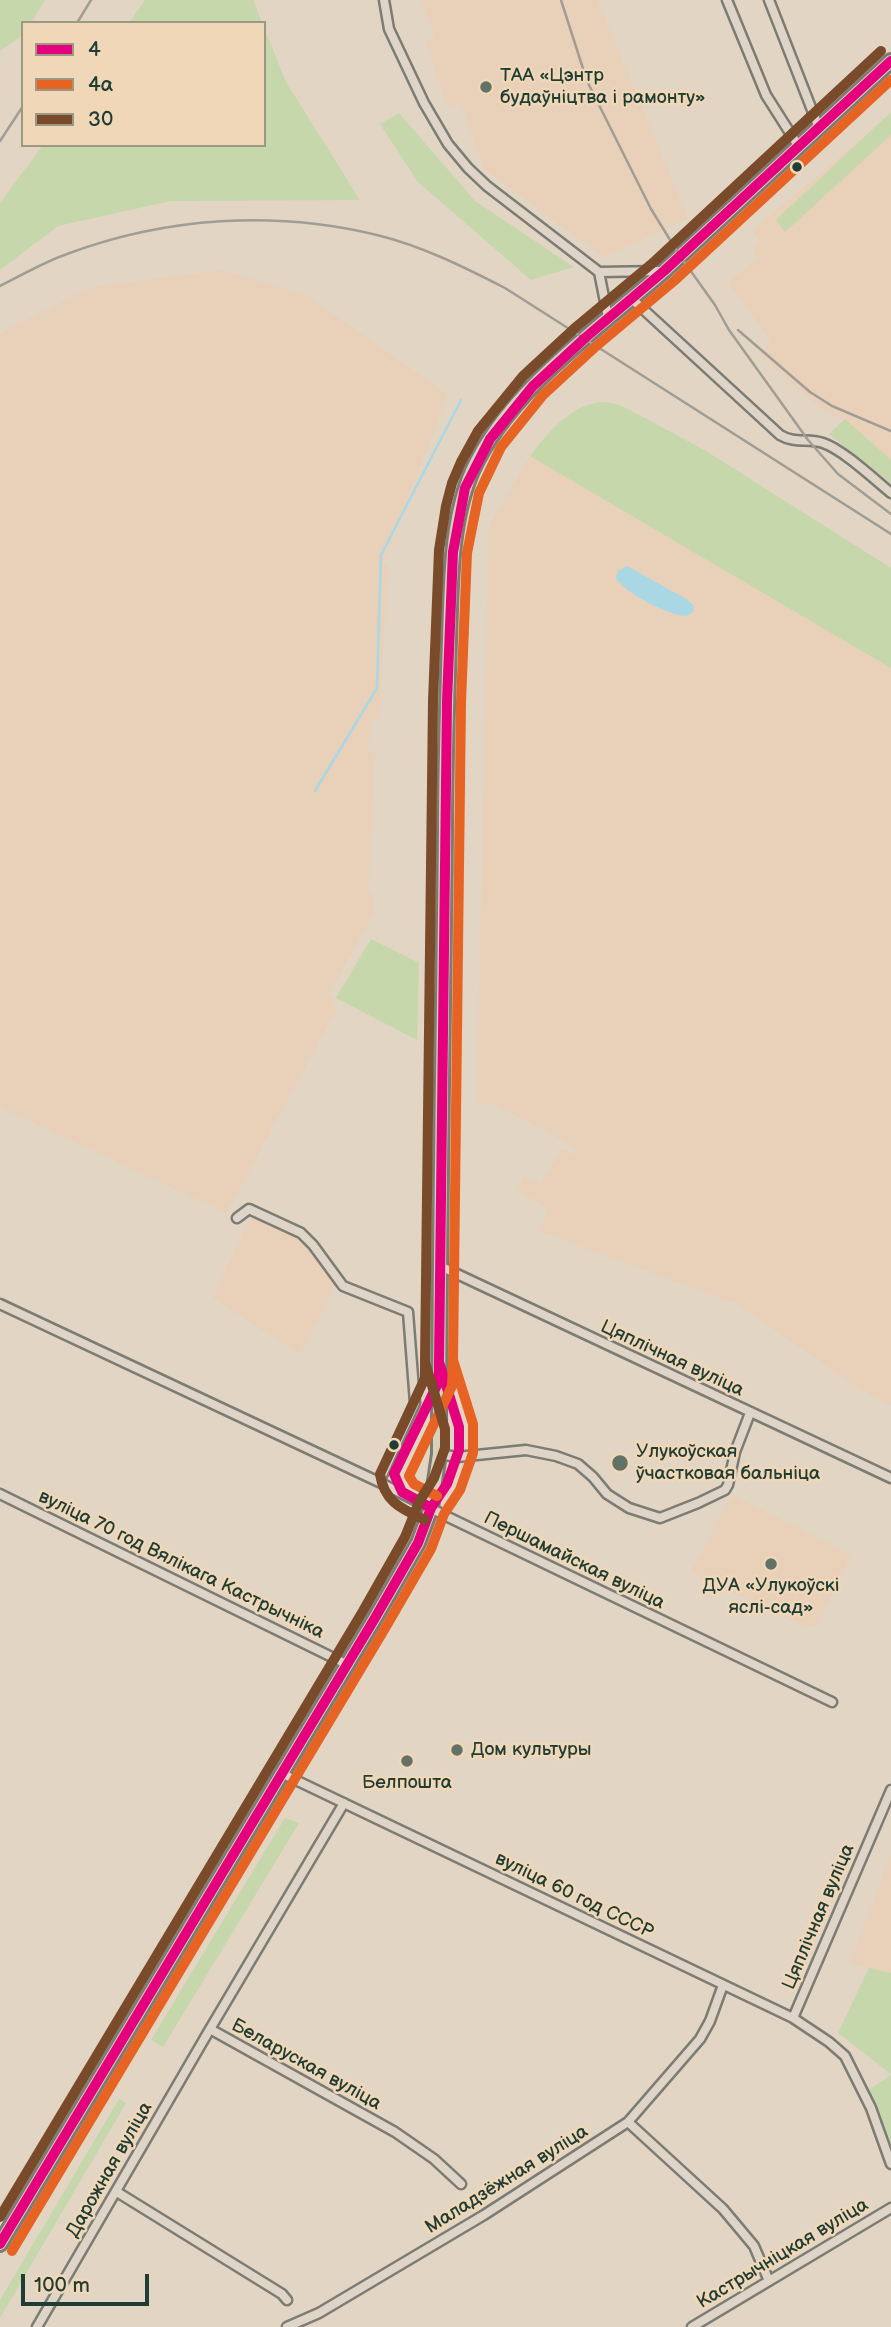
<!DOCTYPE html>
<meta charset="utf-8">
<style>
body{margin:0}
#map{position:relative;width:891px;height:2327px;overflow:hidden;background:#e2d5c4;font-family:"Balsamiq Sans",sans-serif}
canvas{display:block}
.legend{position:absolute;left:21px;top:21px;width:245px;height:126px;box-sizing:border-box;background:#efd7b7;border:2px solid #9c9983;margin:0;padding:9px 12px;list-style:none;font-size:21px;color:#1f3d34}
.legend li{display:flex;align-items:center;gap:14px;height:35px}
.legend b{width:35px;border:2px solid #9c9983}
.scale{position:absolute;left:21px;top:2274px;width:128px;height:32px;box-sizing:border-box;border:4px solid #1f3d34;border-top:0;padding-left:9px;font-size:21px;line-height:24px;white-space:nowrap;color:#1f3d34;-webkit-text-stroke:5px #efd7b7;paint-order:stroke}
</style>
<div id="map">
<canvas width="891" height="2327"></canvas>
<ul class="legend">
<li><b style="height:9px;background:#e5007d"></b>4</li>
<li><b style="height:9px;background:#e76323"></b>4а</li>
<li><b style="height:9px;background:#7a4b2a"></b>30</li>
</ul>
<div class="scale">100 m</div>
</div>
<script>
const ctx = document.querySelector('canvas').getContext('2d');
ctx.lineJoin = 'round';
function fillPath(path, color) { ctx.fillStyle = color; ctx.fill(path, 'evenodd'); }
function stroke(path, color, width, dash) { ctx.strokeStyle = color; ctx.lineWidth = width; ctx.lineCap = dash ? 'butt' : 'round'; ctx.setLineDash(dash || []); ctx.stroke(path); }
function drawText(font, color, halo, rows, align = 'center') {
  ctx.font = font + ' "Balsamiq Sans",sans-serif'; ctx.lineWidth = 5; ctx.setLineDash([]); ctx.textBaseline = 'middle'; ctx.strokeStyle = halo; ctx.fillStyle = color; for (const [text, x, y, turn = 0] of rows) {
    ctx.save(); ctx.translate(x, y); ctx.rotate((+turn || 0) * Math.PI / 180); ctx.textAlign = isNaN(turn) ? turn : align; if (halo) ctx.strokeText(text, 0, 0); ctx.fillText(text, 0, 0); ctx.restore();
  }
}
const built = new Path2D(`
 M421,0H597L688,218L604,257L484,169L461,103L448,108L426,41L435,37Z
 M891,114V460L845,419L824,411L759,355L771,341L728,282L758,259L752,250L760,242L753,230Z
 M222,270L308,296L448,395L382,564H388L379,719H371L368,752L375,753L368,893L373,894L375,911L328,996L334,1000L332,1004L338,1007L226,1213L0,1107V335L4,331L93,287Z
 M530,456L891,667V1406L861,1390L737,1304L539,1231L549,1208L517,1191L524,1177L541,1185L562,1148L572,1155L577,1148L496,1105L477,1102L489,526Z
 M261,1219L304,1242L336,1283L300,1354L213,1298L249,1221Z
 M732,1495L851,1555L817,1625L807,1627L691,1572Z
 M891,1855V1973L850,1964Z`);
const green = new Path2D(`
 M0,0H45L31,23H23V35L0,51Z
 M145,0H253L262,23H129Z
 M264,28L286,82L360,200L171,201L58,226L0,270V203L43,145H264Z
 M891,112V135L785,232L776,220Z
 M399,113L475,201L574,267L531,280L418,182L380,124Z
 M599,402L613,403L626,408L706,451L891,568V668L530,456C549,432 567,408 599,402Z
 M845,419L891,460V483L829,434Z
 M371,939L419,963L417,1040L336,998Z
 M285,1818L299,1823L163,2047L151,2040Z
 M869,1968L891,1973V2074L838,2033Z
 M891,2075V2146L868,2090Z
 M119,2099L126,2103L0,2318V2300Z`);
const water = new Path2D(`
 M627,566L688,600L694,606L693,612L687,616C671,617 623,592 616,578L618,571Z`);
const stream = new Path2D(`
 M315,791L377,688L381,555L461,400`);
const minor = new Path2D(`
 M384,0L389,29L424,103L448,144L468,168L487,186L599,272L608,317
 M727,0L766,95L799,147
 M769,0L819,128
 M599,272L662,271
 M632,299L780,435C795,444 807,438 823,443C842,449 874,479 891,493
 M237,1218L249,1209L301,1233L313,1245L343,1286L408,1312L415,1403L379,1482
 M440,1266L891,1478
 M0,1304L379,1482L450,1518L832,1702
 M439,1454L457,1457L526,1450L556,1456L578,1464L593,1477L607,1494L629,1508L660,1518L698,1503L725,1490L728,1485L735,1452L750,1413
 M0,1494L348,1665
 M283,1774L793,2018L829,2042L845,2056L871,2108L891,2164
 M344,1803L210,2029L395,2132L434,2159L461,2184
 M793,2018L891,1790
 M628,2122L723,2209L754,2246L769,2281
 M117,2192L282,2294L287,2300
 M37,2327L210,2029
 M287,2327L319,2313L484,2215L628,2122L700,2039L710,2021L723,1985
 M692,2327L891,2208`);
const primary = new Path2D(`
 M0,2244L375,1618L418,1543L431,1508L439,1454C439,1246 443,1039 445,831C445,767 447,704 449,640C451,585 450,522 472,471C508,390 599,328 664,271L891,61`);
const rail = new Path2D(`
 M561,0L587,81L651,209L680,256L715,305L729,330L808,440L838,474L891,514
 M77,23L91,0
 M0,141L23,106
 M0,286C22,275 44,262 67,254C166,217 275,210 377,235C422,246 464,267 505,288L891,534
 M738,330L810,392L832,406L891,431`);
const bus1 = new Path2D(`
 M431,1508L402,1492L394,1474L439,1381V1361
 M0,2244L375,1618L418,1543L431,1508L447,1484L459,1450V1427L439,1362L447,701L453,552L465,488L490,439L533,386L585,338L664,271L891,61`);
const bus2 = new Path2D(`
 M437,1496L414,1484L409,1476L452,1386L453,1361
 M12,2251L387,1625L431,1549L444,1514L460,1490L473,1453V1424L453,1360L461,702L467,553L479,493L501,447L543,395L594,348L674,281L891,80`);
const bus3 = new Path2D(`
 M425,1520C402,1509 384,1502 380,1474L425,1378V1361
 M0,2217L363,1611L405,1537L419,1502L434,1478L445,1448V1429L425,1362L433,701L439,550L446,506L452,483L461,462L478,431L523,376L576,327L655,261L881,51`);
const markers = [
 [486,87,7,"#637266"],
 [797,167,6,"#1f3d34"],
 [394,1445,6,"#1f3d34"],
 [620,1463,9,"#637266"],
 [771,1564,7,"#637266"],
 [457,1750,7,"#637266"],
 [407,1761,7,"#637266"]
];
const poiNames = [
 ["ТАА «Цэнтр",500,76],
 ["будаўніцтва і рамонту»",500,98],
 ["Улукоўская",636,1452],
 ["ўчастковая бальніца",636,1474],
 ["ДУА «Улукоўскі",771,1586,"center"],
 ["яслі-сад»",771,1608,"center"],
 ["Дом культуры",471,1750],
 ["Белпошта",407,1783,"center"]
];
const streetNames = [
 ["Цяплічная вуліца",672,1359,25],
 ["Першамайская вуліца",574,1561,26],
 ["вуліца 70 год Вялікага Кастрычніка",181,1565,26],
 ["вуліца 60 год СССР",574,1896,26],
 ["Цяплічная вуліца",819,1917,-67],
 ["Беларуская вуліца",306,2065,29],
 ["Дарожная вуліца",110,2170,-60],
 ["Маладзёжная вуліца",507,2180,-32],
 ["Кастрычніцкая вуліца",783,2254,-31]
];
fillPath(built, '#e8d0b9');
fillPath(green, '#c5d7ab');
fillPath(water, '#a9d8e4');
stroke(stream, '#a9d8e4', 2.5);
stroke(minor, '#7c7c73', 13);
stroke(primary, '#7c7c73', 18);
stroke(minor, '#ded4c8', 8);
stroke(primary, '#dad1bd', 12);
stroke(rail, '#a09d94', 2.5);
stroke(bus1, '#e5007d', 10);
stroke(bus2, '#e76323', 10);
stroke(bus3, '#7a4b2a', 10);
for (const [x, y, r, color] of markers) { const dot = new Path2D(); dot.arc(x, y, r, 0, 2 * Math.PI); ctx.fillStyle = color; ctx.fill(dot); stroke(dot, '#efd7b7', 2.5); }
drawText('19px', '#1f3d34', '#efd7b7', poiNames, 'left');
drawText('19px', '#1f3d34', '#efd7b7', streetNames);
</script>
